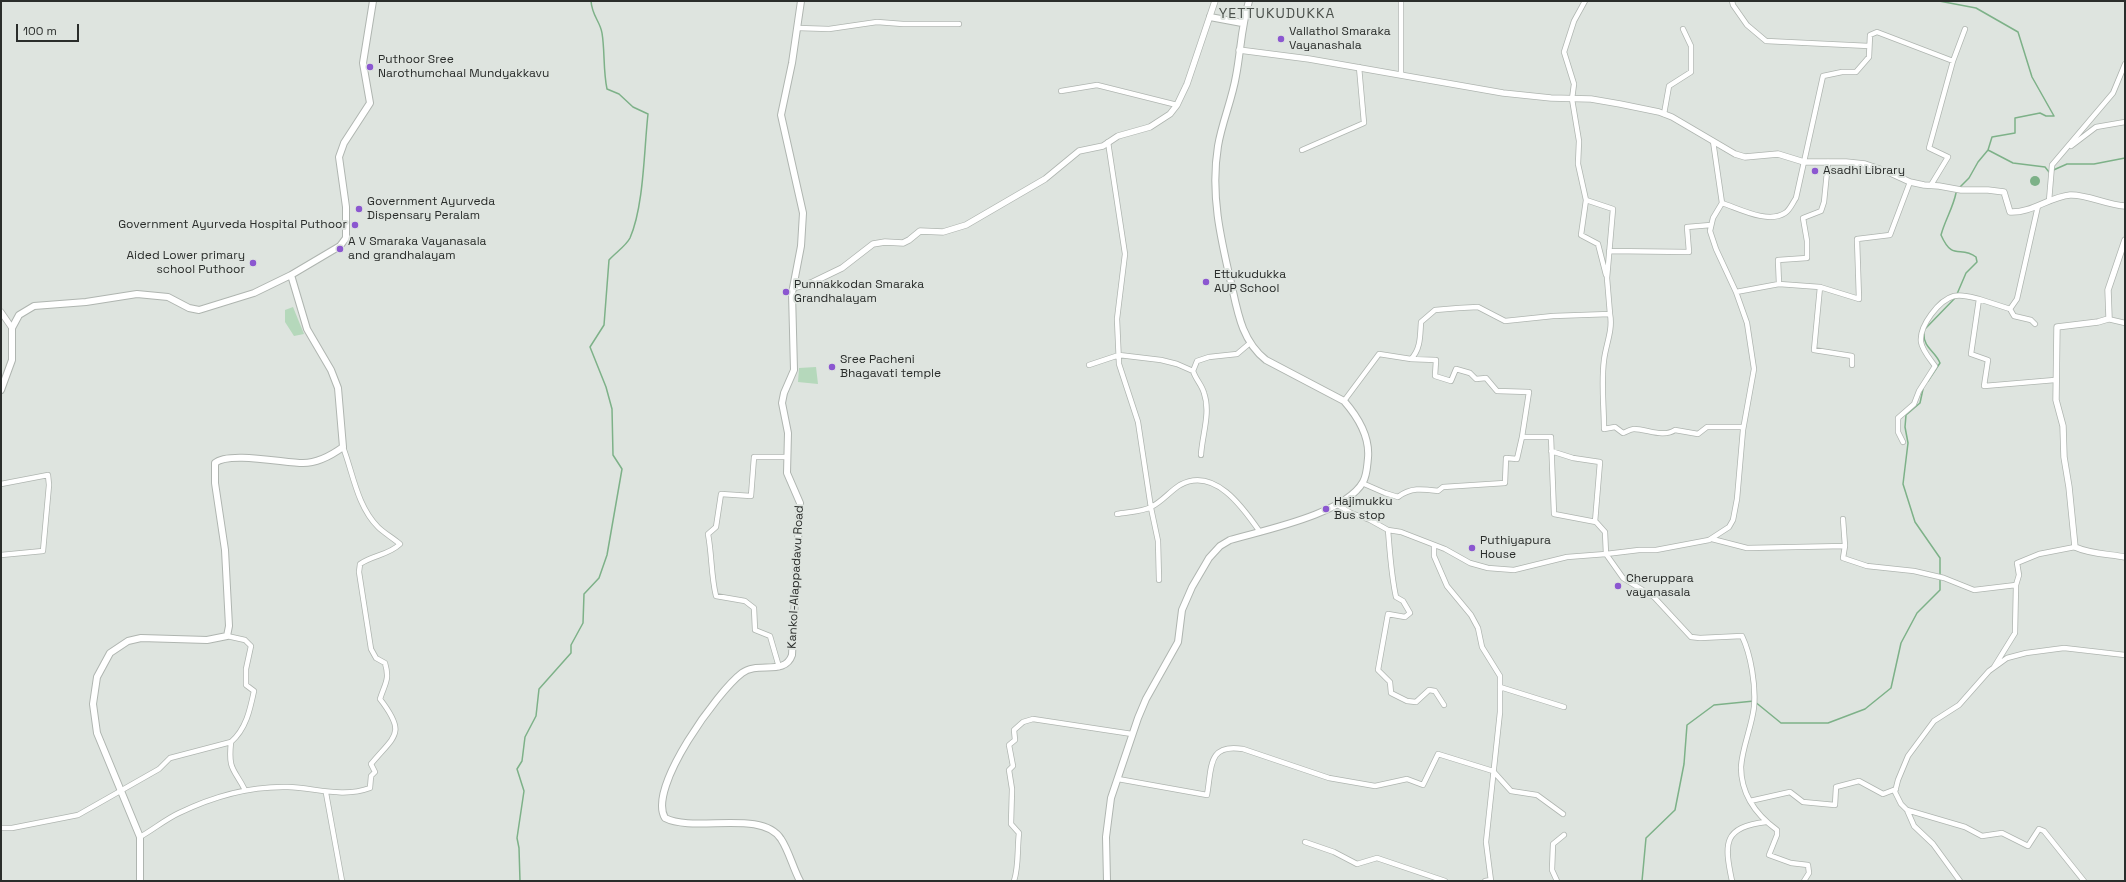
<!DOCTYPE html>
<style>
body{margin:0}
#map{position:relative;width:2126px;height:882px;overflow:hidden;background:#dee4df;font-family:"Space Grotesk",sans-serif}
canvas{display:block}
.frame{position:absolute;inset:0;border:2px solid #2a2d2b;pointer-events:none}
.scale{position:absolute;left:16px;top:24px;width:63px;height:18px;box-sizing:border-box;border:2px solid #2a2d2b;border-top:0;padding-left:5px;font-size:12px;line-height:14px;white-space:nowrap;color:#2a2d2b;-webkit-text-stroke:3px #dee4df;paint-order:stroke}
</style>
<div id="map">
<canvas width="2126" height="882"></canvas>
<div class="frame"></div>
<div class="scale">100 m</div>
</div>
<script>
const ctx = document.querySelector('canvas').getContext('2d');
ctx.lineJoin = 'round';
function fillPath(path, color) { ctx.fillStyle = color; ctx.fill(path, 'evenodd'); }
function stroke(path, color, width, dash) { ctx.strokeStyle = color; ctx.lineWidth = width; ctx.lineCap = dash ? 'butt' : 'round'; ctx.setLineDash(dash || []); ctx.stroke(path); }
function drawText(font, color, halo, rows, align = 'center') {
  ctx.font = font + ' "Space Grotesk",sans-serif'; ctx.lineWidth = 4; ctx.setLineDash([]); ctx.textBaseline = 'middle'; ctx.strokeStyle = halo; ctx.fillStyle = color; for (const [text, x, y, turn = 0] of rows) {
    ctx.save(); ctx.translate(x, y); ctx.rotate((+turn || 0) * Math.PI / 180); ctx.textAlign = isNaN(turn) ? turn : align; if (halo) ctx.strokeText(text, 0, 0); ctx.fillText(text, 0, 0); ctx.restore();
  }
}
const green = new Path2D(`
 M293,307L304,334L294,336L285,322V310Z
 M816,367L818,384L798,382L799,368Z`);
const water = new Path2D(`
 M2030 181a5 5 0 1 1 10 0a5 5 0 1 1-10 0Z`);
const stream = new Path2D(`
 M1939,1L1976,8L2018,32L2032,77L2054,116H2046L2040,113L2015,118V133L1992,137L1988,150L1978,162L1969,178L1959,188
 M1988,150L2013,163L2045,167L2049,172L2067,164H2094L2125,158
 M1956,193C1953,208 1945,220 1941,235C1953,262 1960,245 1976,257L1977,262L1966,273L1957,294
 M1925,329L1956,297
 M1924,334C1923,347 1936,352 1940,363L1928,381
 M520,881L519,848L517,838L524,791L517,769L522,761L525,737L536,716L539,689L571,653V645L583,623L584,594L599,578L607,555L622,469L613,455L612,409L606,387L590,347L604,325L609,260C615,253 626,246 630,238C644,206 644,149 648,114L633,107L619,94L607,89C603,70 605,51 602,33C600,21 592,16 591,1
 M1642,881L1646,838L1675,810L1684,764L1687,725L1714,705L1754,701L1781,723H1828L1865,709L1891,688L1901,643L1917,613L1940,590V558L1915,522L1903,484L1908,443L1905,427L1906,415L1920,403L1923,389`);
const minor = new Path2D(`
 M1732,1L1733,5L1747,25L1766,41L1869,46
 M798,28L829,29L877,22L903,24H959
 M1401,74V1
 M1061,91L1097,85L1177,105
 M1664,114L1669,86L1691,72V46L1683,29
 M1713,141L1722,203L1713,218L1710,231L1716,249L1736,292L1747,323L1754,369L1743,430L1737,499L1733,520L1729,527L1709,540L1656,550H1639L1606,554L1623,578L1654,597L1691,637L1700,638L1742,636C1751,655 1756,686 1754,707C1752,726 1742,748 1741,767C1741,794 1755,814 1777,830V835L1769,855L1791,863L1808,865L1809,873L1804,881
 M1108,142L1125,254L1117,319L1119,364L1138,422L1151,508L1158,541L1159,580
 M2071,146L2096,127L2125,122
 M1302,150L1364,123L1359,67
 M1931,185L1948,157L1929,148L1953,61
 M1586,200L1581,235L1598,244L1606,275
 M2049,201L2052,165L2113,93L2125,64
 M1722,203C1740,209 1768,224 1785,213C1790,210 1793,202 1796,198L1823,76L1842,72H1856L1869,57L1870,35L1877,32L1953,61L1965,29
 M2038,206L2017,299L2010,309L1979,299L1971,354L1988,360L1984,386L2055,380
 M1609,251L1689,252L1687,227L1711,225
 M1779,284L1820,287L1814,350L1852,356V365
 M1820,287L1859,299L1857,239L1890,235L1910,182
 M1736,292L1779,284L1778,260L1807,258V241L1803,218L1821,211L1824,202L1828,162
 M2010,309L2014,316L2031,320L2035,324
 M1610,314C1613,330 1606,344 1604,360C1601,383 1604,406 1604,429L1615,427L1623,433C1626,432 1631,429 1634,429C1647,429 1663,438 1675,430L1698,434L1707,427H1743
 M2108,319L2125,323
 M1410,359L1436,360L1435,376L1451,381L1456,369L1470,373L1476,379L1486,378L1497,391L1529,392L1522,437
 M1089,365L1119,355L1161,360L1177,364L1193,371L1197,361L1209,357L1237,354L1250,343
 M1193,371C1196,380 1202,385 1204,393C1211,413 1202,435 1201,455
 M1344,401L1379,354L1411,359C1421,349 1420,335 1421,322L1435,310L1459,308L1478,307L1505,321L1553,316L1610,314L1607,278L1613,209L1586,200L1578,164L1579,141L1572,99L1574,84L1564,52L1574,21L1585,1
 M1903,442L1898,432V418L1914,404L1919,391L1935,366C1930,359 1922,350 1921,342C1919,326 1939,300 1954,296C1962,294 1971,297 1979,299
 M1551,451L1573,458L1600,462L1595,522
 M1,484L48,475L49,485L43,551L1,555
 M1336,504L1351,513L1370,520L1388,530L1401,532L1445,549L1470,563L1488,568L1514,570L1567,557L1606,554L1605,532L1596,522L1554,514L1551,437H1522L1517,459L1506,458L1505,483L1443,487L1438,491C1423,489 1411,487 1398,497L1385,493L1362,483
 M1117,514C1127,512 1142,512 1151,507C1162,502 1170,491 1180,485C1215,466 1244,509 1260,532
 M1388,530C1390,553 1391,574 1396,597L1403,601L1410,613L1405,617L1388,614L1378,670L1390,682L1391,693L1407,701L1416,702L1429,690L1435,691L1444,705
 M1712,539L1747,548L1845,546L1843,519
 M1434,545V556L1447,586L1471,615L1478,628L1482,647L1500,676V712L1486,842L1491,881
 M1845,546L1843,558L1867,566L1914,571L1944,578L1974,590L2016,585L2019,575L2017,563L2039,554L2075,547
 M227,636L245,640L251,646L246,669V685L254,691C250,710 246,729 231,742C228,771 234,768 245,790
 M779,667L770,636L755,630L754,608L745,601L716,596C711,576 712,555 708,534L716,527L721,494L751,496L754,457H787
 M1994,667L2015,633L2016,585
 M1500,687L1564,707
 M1118,779L1207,795C1212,768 1207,743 1243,749L1329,778L1375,786L1407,779L1423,785L1438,754L1493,771L1511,791L1537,795L1563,814
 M326,793L342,881
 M1750,801L1790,792L1803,802L1835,805L1836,787L1859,781L1883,794L1896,789
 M1907,810L1965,827L1982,836L2002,833L2028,846L2039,829L2044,831L2084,881
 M1,828H12L78,815L159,769L170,758L231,742
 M140,837C154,829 166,819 179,813C214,796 249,786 288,787C315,788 343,798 370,788L371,776L375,772L371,764C395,735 407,734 380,699C385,683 390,680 385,663L376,658L371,649L359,572L360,564C373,555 389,555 400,544C393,538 384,533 378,527C357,506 353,473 343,447
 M1305,842L1334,852L1357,864L1377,858L1445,881
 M1014,881C1019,866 1017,849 1019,833L1011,824L1012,789L1009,770L1013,766L1009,745L1015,740L1014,730L1023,722L1033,719L1132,734
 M1485,881L1491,880
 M1557,881L1552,870L1553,844L1564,835
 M1732,881C1724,843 1723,827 1766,822
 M1960,881L1933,844L1914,826L1907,810L1901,804L1895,792L1898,780L1908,756L1934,721L1959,705L1989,671L2007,658L2026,653L2064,648L2125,655`);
const tertiary = new Path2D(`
 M1239,50L1309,59L1503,93L1551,98L1591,99L1620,104L1659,112L1672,117L1735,154L1745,157L1778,154L1804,162H1846L1865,164L1886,171L1910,182L1924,185L1939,186L1961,190H1988L2004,192L2010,212C2032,213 2049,197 2070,195C2086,194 2107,205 2125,206
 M2125,240L2108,290L2109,317L2108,319L2098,322L2057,327L2056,400L2063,426L2064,457L2069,487L2075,547C2090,554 2108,554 2125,557
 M794,288L813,282L842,268L873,244L885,242L903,243L909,240L920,231L943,232L966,225L1045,179L1079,151L1103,146L1118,136L1150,127L1170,114L1177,105L1187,84L1215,1
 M1,312L12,328`);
const secondary = new Path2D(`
 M1210,17L1242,23
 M1,390L12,360V328L19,315L34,306L86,302L137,294L168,297L189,308L199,310L254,293L291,275
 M140,881V837L97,733L93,704L97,677L110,653L128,641L141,638L207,640L227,636L229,626L225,550L215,483V463C228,451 285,463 303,463C317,463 332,455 343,447L338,388L331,370L307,329L291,275L340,246L346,238V207L339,157L344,143L370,103L363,63L373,1
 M800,881C793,868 789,851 781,839C762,809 694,833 665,818C647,788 718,691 742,673C758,661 785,676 792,655L800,503L787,473L788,433L782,403L784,393L794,370L792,293L801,246L803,213L781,115L792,63L801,1
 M1107,881L1106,837L1111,798L1138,718L1146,699L1178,642L1182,610L1192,587L1209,558L1220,546L1230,540C1264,530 1345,514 1363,482C1367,475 1367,467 1368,458C1370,436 1358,417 1344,401L1266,360C1243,342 1238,315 1232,287C1221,240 1210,195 1218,146C1222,122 1232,100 1236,76C1241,50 1241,27 1249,1`);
const markers = [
 [1281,39,4,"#8b57d0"],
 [370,67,4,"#8b57d0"],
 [1815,171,4,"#8b57d0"],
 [359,209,4,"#8b57d0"],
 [355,225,4,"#8b57d0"],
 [340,249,4,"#8b57d0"],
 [253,263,4,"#8b57d0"],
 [1206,282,4,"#8b57d0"],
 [786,292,4,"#8b57d0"],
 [832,367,4,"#8b57d0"],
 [1326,509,4,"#8b57d0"],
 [1472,548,4,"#8b57d0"],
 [1618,586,4,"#8b57d0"]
];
const poiNames = [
 ["Vallathol Smaraka",1289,32],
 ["Vayanashala",1289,46],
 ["Puthoor Sree",378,60],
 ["Narothumchaal Mundyakkavu",378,74],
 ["Asadhi Library",1823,171],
 ["Government Ayurveda",367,202],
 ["Dispensary Peralam",367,216],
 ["Government Ayurveda Hospital Puthoor",347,225,"right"],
 ["A V Smaraka Vayanasala",348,242],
 ["and grandhalayam",348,256],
 ["Aided Lower primary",245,256,"right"],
 ["school Puthoor",245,270,"right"],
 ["Ettukudukka",1214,275],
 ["AUP School",1214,289],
 ["Punnakkodan Smaraka",794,285],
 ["Grandhalayam",794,299],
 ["Sree Pacheni",840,360],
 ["Bhagavati temple",840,374],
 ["Hajimukku",1334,502],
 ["Bus stop",1334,516],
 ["Puthiyapura",1480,541],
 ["House",1480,555],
 ["Cheruppara",1626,579],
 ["vayanasala",1626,593]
];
const streetNames = [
 ["Kankol-Alappadavu Road",796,577,-87]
];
const quarterNames = [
 ["YETTUKUDUKKA",1277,14]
];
fillPath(green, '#b5d8bb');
fillPath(water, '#7db188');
stroke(stream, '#7db188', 1.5);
stroke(minor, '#afb5b0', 6);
stroke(tertiary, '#afb5b0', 7);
stroke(secondary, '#afb5b0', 8);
stroke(minor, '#fff', 4.5);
stroke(tertiary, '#fff', 5.5);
stroke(secondary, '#fff', 6);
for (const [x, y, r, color] of markers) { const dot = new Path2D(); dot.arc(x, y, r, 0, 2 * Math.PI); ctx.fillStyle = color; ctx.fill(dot); stroke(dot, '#dee4df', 1.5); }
drawText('12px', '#2a2d2b', '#dee4df', poiNames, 'left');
drawText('12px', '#2a2d2b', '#dee4df', streetNames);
ctx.letterSpacing = '1px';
drawText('14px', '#4c524d', '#dee4df', quarterNames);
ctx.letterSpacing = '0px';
</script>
